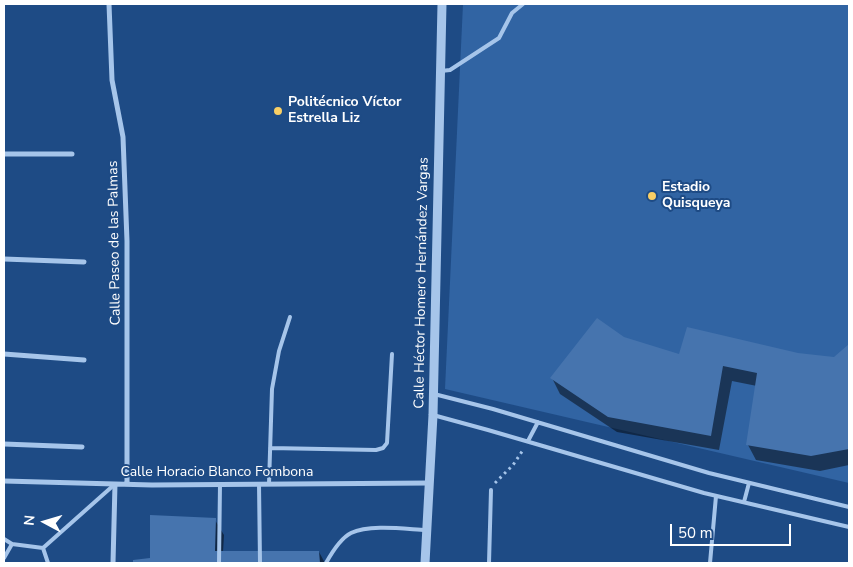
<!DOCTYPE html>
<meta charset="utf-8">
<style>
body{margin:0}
#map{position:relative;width:853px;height:567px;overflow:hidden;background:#1e4b85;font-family:"Nunito Sans",sans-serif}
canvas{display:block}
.frame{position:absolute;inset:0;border:5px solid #fff;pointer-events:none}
.north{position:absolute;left:20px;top:497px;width:50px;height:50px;-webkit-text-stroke:4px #1e4b85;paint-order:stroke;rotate:276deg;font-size:14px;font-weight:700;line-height:20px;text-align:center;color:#fff}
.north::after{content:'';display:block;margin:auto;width:18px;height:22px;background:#fff;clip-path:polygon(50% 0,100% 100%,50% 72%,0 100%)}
.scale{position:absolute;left:670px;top:524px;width:121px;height:22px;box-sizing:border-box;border:2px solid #fff;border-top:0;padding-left:6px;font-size:15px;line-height:18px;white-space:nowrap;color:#fff;-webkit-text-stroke:4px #1e4b85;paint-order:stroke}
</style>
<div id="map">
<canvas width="853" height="567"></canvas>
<div class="frame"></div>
<div class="north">N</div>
<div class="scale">50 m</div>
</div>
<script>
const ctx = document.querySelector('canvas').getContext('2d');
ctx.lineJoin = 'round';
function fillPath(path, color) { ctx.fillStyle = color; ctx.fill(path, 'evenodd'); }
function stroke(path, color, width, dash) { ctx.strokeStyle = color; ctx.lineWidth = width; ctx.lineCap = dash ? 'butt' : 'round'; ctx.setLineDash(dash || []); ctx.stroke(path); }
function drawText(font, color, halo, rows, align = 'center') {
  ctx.font = font + ' "Nunito Sans",sans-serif'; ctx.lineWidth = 4; ctx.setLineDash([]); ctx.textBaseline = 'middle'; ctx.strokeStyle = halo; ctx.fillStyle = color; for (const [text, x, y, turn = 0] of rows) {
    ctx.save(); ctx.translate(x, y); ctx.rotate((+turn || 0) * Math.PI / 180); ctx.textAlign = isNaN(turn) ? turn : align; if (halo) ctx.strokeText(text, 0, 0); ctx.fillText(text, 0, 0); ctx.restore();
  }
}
const green = new Path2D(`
 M463,4H849V483L445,389Z`);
const shadow = new Path2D(`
 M623,338L680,356L798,354L834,358L849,346V465L820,471L756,460L748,445L757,386L732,381L719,450L617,432L560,394L552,378Z
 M215,520L224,535L223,552H319L325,563H134V561L151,560Z`);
const building = new Path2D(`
 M597,318L624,337L679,354L687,327L798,353L834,357L849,344V449L811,456L746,445L757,373L723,366L711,436L608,417L550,378Z
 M150,515L216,518L215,551H319L320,563H133V560L150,558Z`);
const path = new Path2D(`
 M495,483L513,465L523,450`);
const service = new Path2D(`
 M441,71L450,70L499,38L512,13L523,4
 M434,394L493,409L709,473L849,507
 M433,415L488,430L704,493L849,527
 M528,441L538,422
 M270,448L376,450L383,448L387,443L392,354
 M259,484L260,563
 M269,484L272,389L279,351L290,317
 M744,502L749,483
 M4,539L12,544
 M43,548L115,484
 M4,558L12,544L43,548L48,563
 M219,563L220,484
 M326,563C331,554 341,538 351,533C370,524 405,529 426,530
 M489,563L491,490
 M710,563L716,496`);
const minor = new Path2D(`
 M109,4L112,80L123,137L127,241V484
 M4,154H72
 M4,259L84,262
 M4,354L84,360
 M4,444L82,447
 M4,481L152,485L430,483
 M113,563L115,484`);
const tertiary = new Path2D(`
 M425,563L433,415L442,4`);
const markers = [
 [278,111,5,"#f9cf65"],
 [652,196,5,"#f9cf65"]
];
const poiNames = [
 ["Politécnico Víctor",288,103],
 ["Estrella Liz",288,119],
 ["Estadio",662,188],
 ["Quisqueya",662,204]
];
const streetNames = [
 ["Calle Paseo de las Palmas",115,243,-91],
 ["Calle Héctor Homero Hernández Vargas",422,283,-89],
 ["Calle Horacio Blanco Fombona",217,473]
];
fillPath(green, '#3164a3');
fillPath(shadow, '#0007');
fillPath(building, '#4674ae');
stroke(path, '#a6c5ea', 3, [2.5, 4]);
stroke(service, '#a6c5ea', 4);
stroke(minor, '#a6c5ea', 5);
stroke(tertiary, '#a6c5ea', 9);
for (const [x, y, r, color] of markers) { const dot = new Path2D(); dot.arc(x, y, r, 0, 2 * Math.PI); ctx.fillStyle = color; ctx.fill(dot); stroke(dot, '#1e4b85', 2); }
drawText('bold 14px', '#fff', '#1e4b85', poiNames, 'left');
drawText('14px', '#fff', '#1e4b85', streetNames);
</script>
